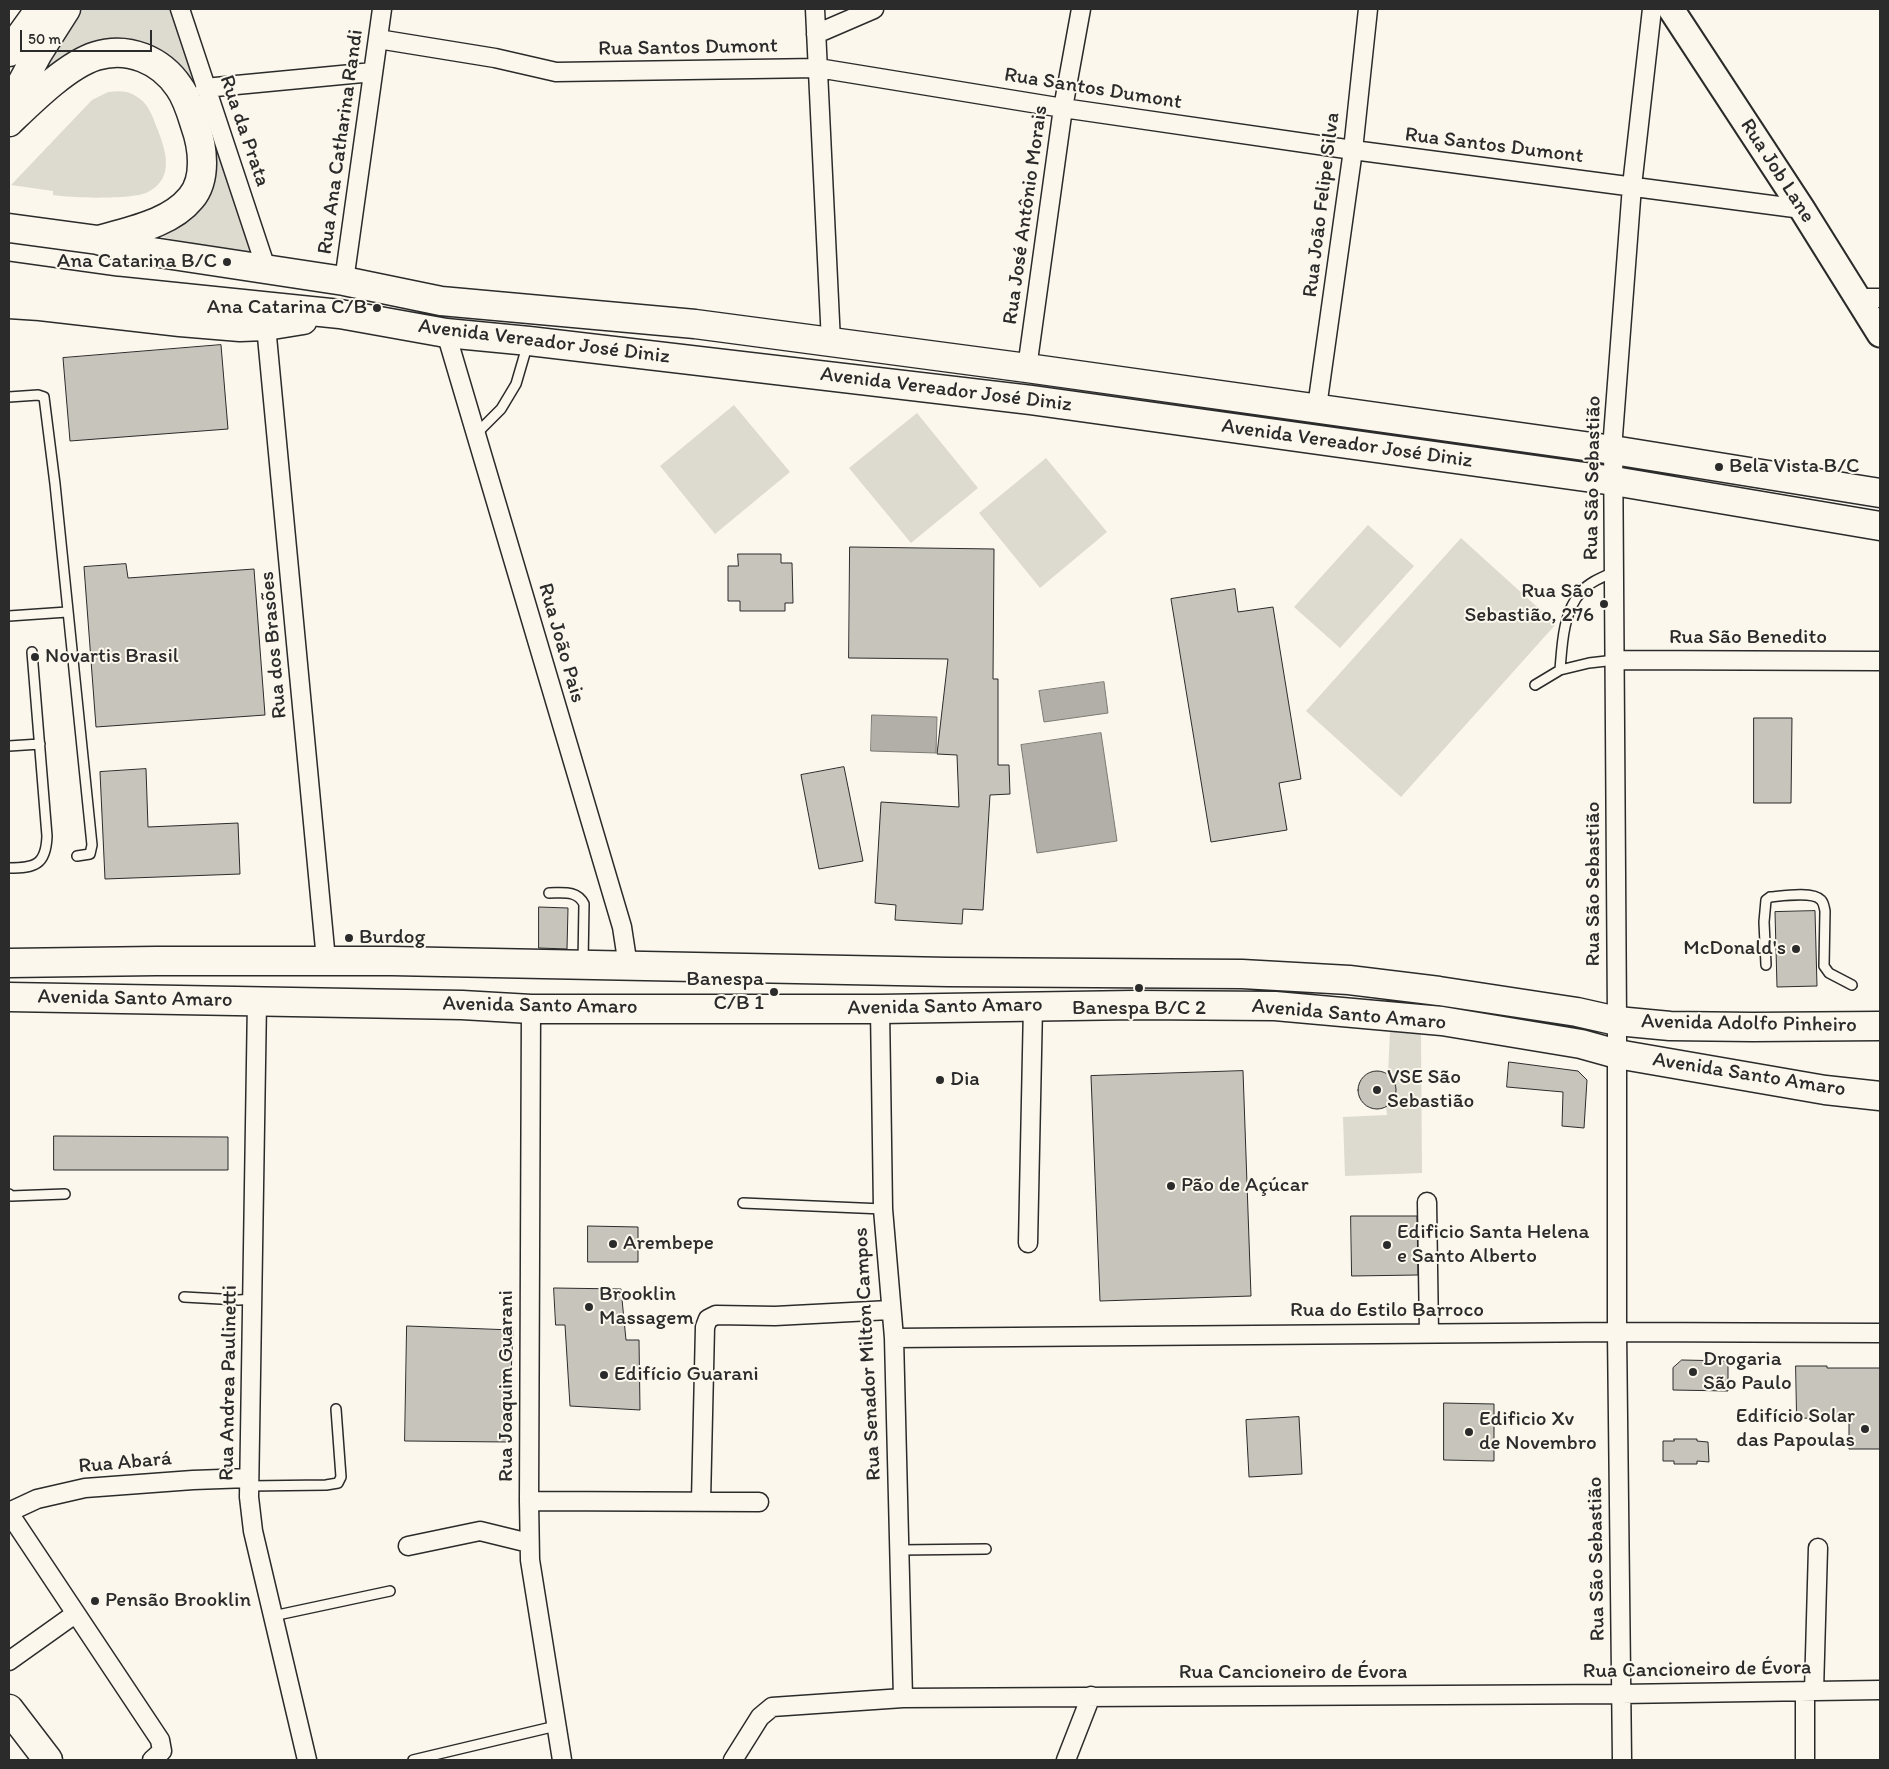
<!DOCTYPE html>
<meta charset="utf-8">
<style>
body{margin:0}
#map{position:relative;width:1889px;height:1769px;overflow:hidden;background:#fbf7ec;font-family:Itim,sans-serif}
canvas{display:block}
.frame{position:absolute;inset:0;border:10px solid #2b2b2b;pointer-events:none}
.scale{position:absolute;left:20px;top:30px;width:132px;height:22px;box-sizing:border-box;border:2px solid #2b2b2b;border-top:0;padding-left:6px;font-size:15px;line-height:18px;white-space:nowrap;color:#2b2b2b;-webkit-text-stroke:4px #fbf7ec;paint-order:stroke}
</style>
<div id="map">
<canvas width="1889" height="1769"></canvas>
<div class="frame"></div>
<div class="scale">50 m</div>
</div>
<script>
const ctx = document.querySelector('canvas').getContext('2d');
ctx.lineJoin = 'round';
function fillPath(path, color) { ctx.fillStyle = color; ctx.fill(path, 'evenodd'); }
function stroke(path, color, width, dash) { ctx.strokeStyle = color; ctx.lineWidth = width; ctx.lineCap = dash ? 'butt' : 'round'; ctx.setLineDash(dash || []); ctx.stroke(path); }
function drawText(font, color, halo, rows, align = 'center') {
  ctx.font = font + ' Itim,sans-serif'; ctx.lineWidth = 4; ctx.setLineDash([]); ctx.textBaseline = 'middle'; ctx.strokeStyle = halo; ctx.fillStyle = color; for (const [text, x, y, turn = 0] of rows) {
    ctx.save(); ctx.translate(x, y); ctx.rotate((+turn || 0) * Math.PI / 180); ctx.textAlign = isNaN(turn) ? turn : align; if (halo) ctx.strokeText(text, 0, 0); ctx.fillText(text, 0, 0); ctx.restore();
  }
}
const green = new Path2D(`
 M80,9H172L251,240V250L246,254L162,237L189,220L211,191L215,154L177,65L144,44L98,45L38,78Z
 M108,92C117,91 126,90 134,95C148,102 152,115 157,128C166,151 175,178 148,192C133,200 71,198 53,195V191L11,185L92,100Z
 M734,405L790,472L715,534L660,466Z
 M917,413L978,488L911,543L849,468Z
 M1046,458L1107,532L1040,588L979,513Z
 M1368,525L1414,566L1340,648L1294,607Z
 M1461,538L1556,624L1401,797L1306,711Z
 M1390,1030L1421,1033L1422,1173L1345,1176L1343,1117L1387,1115L1386,1106L1392,1101L1396,1091L1393,1081L1388,1075Z`);
const water = new Path2D(`
 M1104,682L1108,713L1044,722L1039,691Z
 M872,715L937,717L936,753L871,751Z
 M1101,733L1117,841L1037,853L1021,745Z`);
const building = new Path2D(`
 M221,345L228,429L70,441L63,358Z
 M850,547L994,549L993,679H998V765H1009L1010,794L990,795L983,910L963,909L962,924L895,920L896,905L875,903L881,802L959,807L957,755L937,754L948,659L849,658Z
 M738,554H781V563H792L793,603H785V611H740V601H728V566H738Z
 M126,564L128,578L254,569L265,715L96,727L84,567Z
 M1235,589L1238,612L1273,607L1301,779L1279,783L1287,830L1211,842L1171,599Z
 M1754,718H1792L1791,803H1754Z
 M844,767L863,861L819,869L801,775Z
 M146,769L148,827L238,823L240,874L105,879L100,772Z
 M539,907L568,908L567,949L539,948Z
 M1815,911L1817,986L1777,987L1775,912Z
 M1509,1062L1578,1071L1587,1080L1584,1128L1562,1126L1563,1092L1507,1087Z
 M1243,1071L1251,1296L1100,1301L1091,1076Z
 M1358 1090a19 19 0 1 1 38 0a19 19 0 1 1-38 0Z
 M54,1136L228,1137V1170H54Z
 M1351,1216H1417L1418,1275L1352,1276Z
 M588,1226L638,1227V1262H588Z
 M554,1288L621,1289L626,1340H639L640,1410L570,1406L565,1325H556Z
 M407,1326L513,1330L508,1442L405,1441Z
 M1682,1360L1728,1361V1391L1673,1390V1368Z
 M1796,1366H1827V1368H1880V1449H1849V1419L1797,1418Z
 M1444,1403L1494,1404V1461L1444,1460Z
 M1299,1417L1302,1474L1249,1477L1246,1420Z
 M1674,1439H1697V1441L1708,1442L1709,1462L1697,1461V1464H1674V1461H1663V1441H1674Z`);
const lane = new Path2D(`
 M9,397L38,395L44,397L55,484L92,845L90,854L77,856
 M476,434L501,409L516,384L528,343
 M9,616L67,612
 M1560,670C1562,645 1563,612 1581,592C1589,582 1603,577 1614,572
 M1535,685L1560,670L1589,663L1615,660
 M9,746L40,744
 M9,868C35,868 46,865 47,836L32,652
 M549,893C563,893 577,890 584,904L583,963
 M1766,965L1764,922L1766,900L1770,897C1782,896 1813,891 1821,900C1824,903 1824,907 1825,911L1824,966L1829,973L1852,985
 M9,1194L11,1196L65,1194
 M743,1203L883,1209
 M184,1297L239,1300L253,1299
 M249,1486L326,1485L338,1483L341,1477L336,1409
 M900,1550L986,1549
 M273,1616L390,1591
 M413,1760L556,1726`);
const street = new Path2D(`
 M180,9L266,268
 M815,9L831,342
 M816,34L874,9
 M378,39L495,58L556,72L818,68L1063,108L1353,150L1802,209
 M205,88L373,72
 M344,281L382,9
 M1858,298H1880
 M266,326L326,960
 M446,333L622,927L628,966
 M1027,368L1063,108L1081,9
 M1317,407L1353,150L1368,9
 M1615,660L1880,661
 M257,1001L249,1497L253,1531L307,1760
 M531,1009L529,1501L530,1560L562,1760
 M880,1009L883,1209L894,1338L903,1698
 M1427,1202L1429,1333
 M1028,1243L1033,1006
 M894,1338L1617,1332L1880,1333
 M529,1501L759,1502
 M701,1501L705,1327L708,1319L716,1315L775,1316L890,1310
 M9,1512L37,1499L85,1488L193,1480L249,1478
 M9,1513L160,1740L162,1751L152,1760
 M408,1546L480,1531L529,1543
 M9,1661L75,1614
 M1805,1691V1760
 M1814,1691L1818,1548
 M733,1760L760,1717L772,1707L903,1698L1621,1694L1880,1690
 M1066,1760L1091,1696
 M1622,1760L1617,1332V1021L1613,436L1632,186L1652,9`);
const secondary = new Path2D(`
 M1671,9L1802,209L1880,334`);
const primary = new Path2D(`
 M9,52L40,9
 M9,107L38,53L66,9
 M9,122C31,101 67,65 96,56C128,46 161,60 179,87C187,98 191,112 195,125C203,147 207,179 191,198C170,224 129,231 99,240
 M9,228L98,240L126,248L344,281L441,301L695,324L1027,368L1613,450L1880,493
 M9,276L117,291L340,314L446,333L529,341L1031,400L1614,481L1880,526
 M9,304L40,306L180,322L240,327L266,326L303,320
 M9,963L156,961H392L948,972L1242,974L1349,980L1439,991L1577,1012L1617,1021L1670,1026L1753,1027L1880,1026
 M9,997L462,1005L531,1009H880L1134,1005L1275,1006L1442,1021L1581,1044L1617,1054L1825,1090L1880,1096
 M9,1709L48,1760`);
const markers = [
 [227,262,5,"#2b2b2b"],
 [377,308,5,"#2b2b2b"],
 [1719,467,5,"#2b2b2b"],
 [1604,604,5,"#2b2b2b"],
 [35,657,5,"#2b2b2b"],
 [349,938,5,"#2b2b2b"],
 [1796,949,5,"#2b2b2b"],
 [1139,988,5,"#2b2b2b"],
 [774,992,5,"#2b2b2b"],
 [940,1080,5,"#2b2b2b"],
 [1377,1090,5,"#2b2b2b"],
 [1171,1186,5,"#2b2b2b"],
 [613,1244,5,"#2b2b2b"],
 [1387,1245,5,"#2b2b2b"],
 [589,1307,5,"#2b2b2b"],
 [1693,1372,5,"#2b2b2b"],
 [604,1375,5,"#2b2b2b"],
 [1865,1429,5,"#2b2b2b"],
 [1469,1432,5,"#2b2b2b"],
 [95,1601,5,"#2b2b2b"]
];
const streetNames = [
 ["Rua Santos Dumont",688,48,-1],
 ["Rua Santos Dumont",1093,89,9],
 ["Rua da Prata",244,131,71],
 ["Rua Ana Catharina Randi",341,142,-82],
 ["Rua Santos Dumont",1494,146,7],
 ["Rua Job Lane",1777,171,57],
 ["Rua João Felipe Silva",1322,205,-83],
 ["Rua José Antônio Morais",1026,215,-82],
 ["Avenida Vereador José Diniz",544,342,7],
 ["Avenida Vereador José Diniz",946,390,7],
 ["Avenida Vereador José Diniz",1347,444,8],
 ["Rua São Sebastião",1593,478,-89],
 ["Rua São Benedito",1748,638],
 ["Rua João Pais",561,643,74],
 ["Rua dos Brasões",274,645,-95],
 ["Rua São Sebastião",1594,884,-90],
 ["Avenida Santo Amaro",135,999,1],
 ["Avenida Santo Amaro",540,1006,1],
 ["Avenida Santo Amaro",945,1007,-1],
 ["Avenida Santo Amaro",1349,1015,5],
 ["Avenida Adolfo Pinheiro",1749,1024,1],
 ["Avenida Santo Amaro",1749,1075,9],
 ["Rua do Estilo Barroco",1387,1311],
 ["Rua Senador Milton Campos",868,1354,-93],
 ["Rua Andrea Paulinetti",229,1383,-89],
 ["Rua Joaquim Guarani",507,1386,-90],
 ["Rua Abará",125,1463,-5],
 ["Rua São Sebastião",1597,1559,-91],
 ["Rua Cancioneiro de Évora",1697,1670,-1],
 ["Rua Cancioneiro de Évora",1293,1673]
];
const poiNames = [
 ["Ana Catarina B/C",217,262,"right"],
 ["Ana Catarina C/B",367,308,"right"],
 ["Bela Vista B/C",1729,467],
 ["Rua São",1594,592,"right"],
 ["Sebastião, 276",1594,616,"right"],
 ["Novartis Brasil",45,657],
 ["Burdog",359,938],
 ["McDonald's",1786,949,"right"],
 ["Banespa",764,980,"right"],
 ["C/B 1",764,1004,"right"],
 ["Banespa B/C 2",1139,1009,"center"],
 ["VSE São",1387,1078],
 ["Sebastião",1387,1102],
 ["Dia",950,1080],
 ["Pão de Açúcar",1181,1186],
 ["Edificio Santa Helena",1397,1233],
 ["e Santo Alberto",1397,1257],
 ["Arembepe",623,1244],
 ["Brooklin",599,1295],
 ["Massagem",599,1319],
 ["Drogaria",1703,1360],
 ["São Paulo",1703,1384],
 ["Edifício Guarani",614,1375],
 ["Edifício Solar",1855,1417,"right"],
 ["das Papoulas",1855,1441,"right"],
 ["Edificio Xv",1479,1420],
 ["de Novembro",1479,1444],
 ["Pensão Brooklin",105,1601]
];
fillPath(green, '#dddad0');
fillPath(water, '#b1afa7');
stroke(water, '#7b7a75', 1);
fillPath(building, '#c7c4bc');
stroke(building, '#2b2b2b', 1);
stroke(lane, '#2b2b2b', 12);
stroke(street, '#2b2b2b', 21);
stroke(secondary, '#2b2b2b', 29);
stroke(primary, '#2b2b2b', 31);
stroke(lane, '#fbf7ec', 9);
stroke(street, '#fbf7ec', 18);
stroke(secondary, '#fbf7ec', 25);
stroke(primary, '#fbf7ec', 28);
for (const [x, y, r, color] of markers) { const dot = new Path2D(); dot.arc(x, y, r, 0, 2 * Math.PI); ctx.fillStyle = color; ctx.fill(dot); stroke(dot, '#fbf7ec', 2); }
drawText('21px', '#2b2b2b', '#fbf7ec', streetNames);
drawText('21px', '#2b2b2b', '#fbf7ec', poiNames, 'left');
</script>
